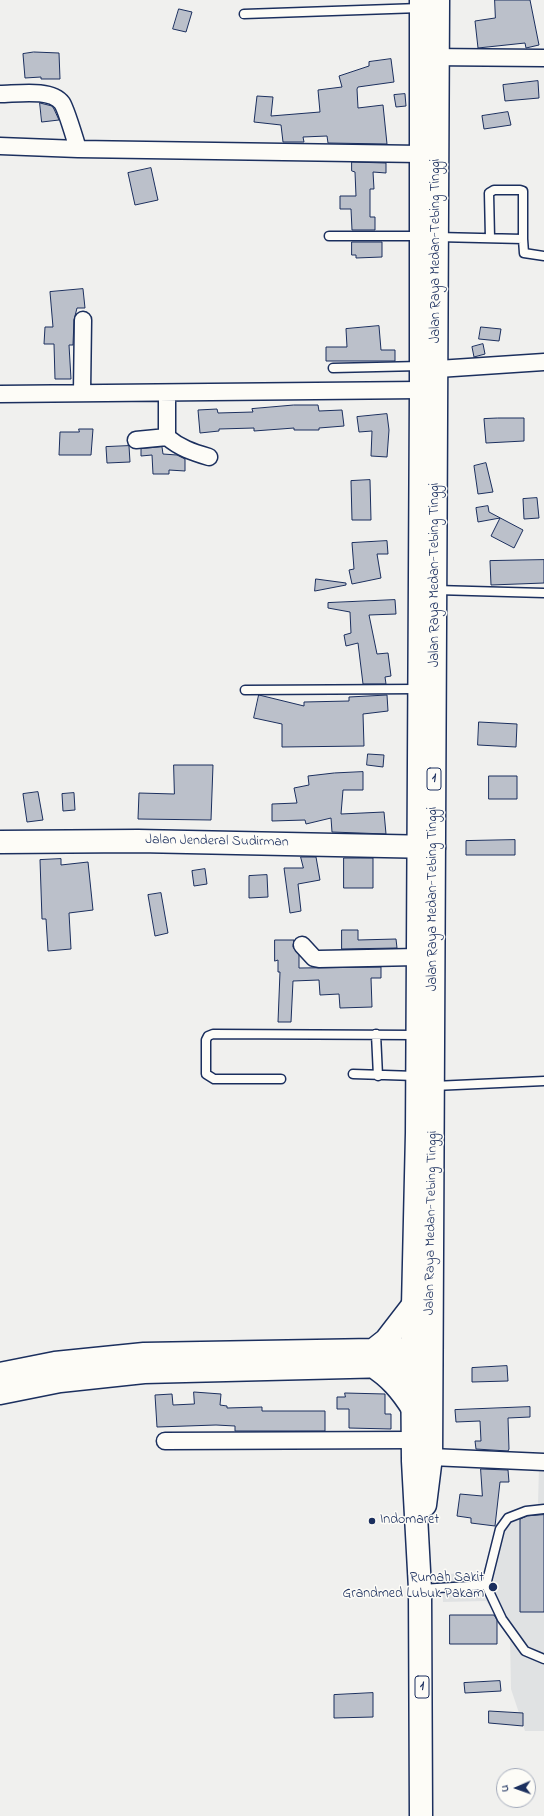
<!DOCTYPE html>
<style>
body{margin:0}
#map{position:relative;width:544px;height:1816px;overflow:hidden;background:#f0f0ee;font-family:"Indie Flower",sans-serif}
canvas{display:block}
.north{position:absolute;left:496px;top:1768px;width:40px;height:40px;box-sizing:border-box;background:#fdfcf7;border:1px solid #a3aaba;border-radius:50%;rotate:268deg;font-size:11px;font-weight:700;line-height:16px;text-align:center;color:#1b2f5e}
.north::after{content:'';display:block;margin:auto;width:14px;height:18px;background:#1b2f5e;clip-path:polygon(50% 0,100% 100%,50% 72%,0 100%)}
</style>
<div id="map">
<canvas width="544" height="1816"></canvas>
<div class="north">U</div>
</div>
<script>
const ctx = document.querySelector('canvas').getContext('2d');
ctx.lineJoin = 'round';
function fillPath(path, color) { ctx.fillStyle = color; ctx.fill(path, 'evenodd'); }
function stroke(path, color, width, dash) { ctx.strokeStyle = color; ctx.lineWidth = width; ctx.lineCap = dash ? 'butt' : 'round'; ctx.setLineDash(dash || []); ctx.stroke(path); }
function drawText(font, color, halo, rows, align = 'center') {
  ctx.font = font + ' "Indie Flower",sans-serif'; ctx.lineWidth = 3; ctx.setLineDash([]); ctx.textBaseline = 'middle'; ctx.strokeStyle = halo; ctx.fillStyle = color; for (const [text, x, y, turn = 0] of rows) {
    ctx.save(); ctx.translate(x, y); ctx.rotate((+turn || 0) * Math.PI / 180); ctx.textAlign = isNaN(turn) ? turn : align; if (halo) ctx.strokeText(text, 0, 0); ctx.fillText(text, 0, 0); ctx.restore();
  }
}
const built = new Path2D(`
 M539,1466H544V1731H525L511,1689L510,1637L486,1601L443,1602L442,1574L483,1573L495,1538L507,1514L538,1504Z`);
const building = new Path2D(`
 M495,0H530L539,45L526,48L525,43L478,48L475,21L495,18Z
 M179,9L192,12L186,32L173,29Z
 M34,52L59,53L60,79H41V77L25,78L23,54Z
 M391,59L394,82L358,87L357,89L358,108L383,105L387,144L328,143L327,136L303,137L304,142H283L281,125L254,122L257,96L273,97L271,116L320,112L318,90L342,87L339,76L369,66V62Z
 M538,81L539,98L505,101L503,85Z
 M405,94L406,106L396,107L394,95Z
 M40,103L52,106L54,109L59,120L42,122Z
 M508,112L511,125L484,129L482,116Z
 M352,162L386,163V173L373,172L374,189H370V217H375V230H352L351,209H340V196H356L355,172L352,171Z
 M151,168L158,200L135,205L128,173Z
 M352,242H382V257L356,258V255H352Z
 M83,289L85,308H77L74,320L73,345H69L71,379H55L54,344H44L45,327H53L50,292Z
 M379,326L381,350H395V361H326V347H347L346,329Z
 M481,327L501,329L499,341L479,339Z
 M483,344L485,354L474,357L472,347Z
 M294,405H318L319,411L342,410L344,426L319,428V430H294V428L254,431V428L219,429V431L200,433L198,410L217,409L218,413L253,412L252,409Z
 M387,414L389,430L387,457L371,456L372,431L359,432L357,417Z
 M498,418H524V441L486,443L484,419Z
 M79,429H93L91,455H59L60,432H79Z
 M129,446L130,462L107,463L106,447Z
 M162,447L163,454L177,455L185,459V471L169,470V474H153L152,455L141,456V449Z
 M486,463L493,492L478,494L474,466Z
 M370,480L371,520H352L351,481Z
 M537,498L539,518L524,519L523,499Z
 M488,506L489,512L523,530L514,548L491,536L500,518L478,522L476,508Z
 M387,541L388,554H377L381,578L352,584L349,570L354,569L352,543Z
 M544,560V583L491,585L490,561Z
 M316,579L346,583V585L315,591Z
 M395,600L396,614L369,615L377,654L388,653L391,676L385,677L386,684H363L358,643L346,646L344,635L351,633L350,612L328,608V603Z
 M259,695L304,706V702L349,701V697L387,695L388,711L363,714L364,746L282,747V724L254,718Z
 M479,722L517,724L516,747L478,745Z
 M368,754L384,755L383,767L367,765Z
 M174,765H213L211,820L138,819L139,793L174,794Z
 M363,772V790H343L341,814L384,812L386,834L332,832L331,818L306,824L305,820L272,821V804L297,803L294,788L309,785L308,776L334,773Z
 M489,776H517V799H489Z
 M38,792L43,820L27,822L23,794Z
 M74,793L75,810L63,811L62,794Z
 M515,840V855H466V841Z
 M301,857H316L320,880L298,884L301,911L290,913L284,868H303Z
 M344,858H373V888H344Z
 M61,859V865L88,862L93,910L69,913L71,949L48,951L46,919H42L40,860Z
 M205,869L207,884L194,886L192,871Z
 M267,875L268,897L249,898V876Z
 M161,893L168,933L155,936L148,895Z
 M342,930H358V940L396,939L397,948L342,949Z
 M275,940H294L293,947L299,955V968L381,967V978H371L372,1007L340,1008L339,994L320,995L319,980L293,981L291,1022H278L280,972H278V960L275,961Z
 M507,1366L508,1381L472,1382V1368Z
 M194,1392L221,1394L220,1405L227,1406V1408L262,1407V1411H325V1431H235V1426L216,1425L157,1427L155,1395L172,1394L173,1405L194,1404Z
 M345,1393L385,1394V1414H391V1429L349,1428V1409H337V1397H345Z
 M530,1407V1417L508,1418L509,1449L508,1451L476,1449L475,1441H481L480,1421L456,1422L455,1410Z
 M481,1469L508,1470L509,1482H500L495,1526L471,1523V1518L457,1516L460,1494L482,1496Z
 M544,1515V1612H520V1519L527,1516Z
 M450,1615H494L497,1620V1644H450Z
 M500,1681L501,1691L465,1693L464,1683Z
 M373,1693V1717L334,1718V1695Z
 M489,1711L523,1713V1726L489,1723Z`);
const service = new Path2D(`
 M244,14L420,8
 M329,236H421
 M437,237L523,239V191L520,190H494L489,193L490,238
 M523,239L524,253L544,256
 M333,368L420,366
 M436,590L544,593
 M245,690L418,689
 M376,1034L378,1076
 M353,1074L416,1076
 M281,1079H214L206,1074V1040L208,1036L213,1034L417,1035
 M434,1086L544,1081
 M544,1509L526,1511L508,1518L500,1529L486,1585L502,1619L525,1651L544,1659
 M421,1589L486,1585`);
const minor = new Path2D(`
 M428,57L544,58
 M0,94C16,94 51,88 62,103C66,109 75,139 78,149
 M0,146L78,149L421,154
 M438,369L544,362
 M82,392L83,320
 M167,393V437C180,448 192,452 209,457
 M0,394L421,390
 M136,440L167,437
 M302,945L314,958L319,959L417,957
 M165,1441L412,1440
 M431,1457L544,1462`);
const secondary = new Path2D(`
 M0,842L138,841L434,847`);
const trunk = new Path2D(`
 M421,0V390L417,1133L412,1349L413,1461L420,1589L421,1816
 M425,1505L431,1457L438,0`);
const motorway = new Path2D(`
 M372,1351L386,1340L413,1305
 M371,1365C390,1377 401,1390 413,1409
 M0,1374L55,1363L144,1354L431,1349
 M0,1393L60,1381L144,1372L431,1365`);
const markers = [
 [372,1521,4,"#1b2f5e"],
 [493,1587,5,"#1b2f5e"]
];
const shields = [
 [434,779,14],
 [422,1687,14]
];
const shieldNames = [
 ["1",434,779],
 ["1",422,1687]
];
const streetNames = [
 ["Jalan Raya Medan-Tebing Tinggi",437,251,-90],
 ["Jalan Raya Medan-Tebing Tinggi",436,575,-90],
 ["Jalan Jenderal Sudirman",217,842,1],
 ["Jalan Raya Medan-Tebing Tinggi",434,899,-90],
 ["Jalan Raya Medan-Tebing Tinggi",432,1223,-89]
];
const poiNames = [
 ["Indomaret",380,1521],
 ["Rumah Sakit",484,1579,"right"],
 ["Grandmed Lubuk Pakam",484,1595,"right"]
];
fillPath(built, '#e0e2e3');
fillPath(building, '#bbc0ca');
stroke(building, '#1b2f5e', 1);
stroke(service, '#1b2f5e', 11);
stroke(minor, '#1b2f5e', 19);
stroke(secondary, '#1b2f5e', 25);
stroke(trunk, '#1b2f5e', 25);
stroke(motorway, '#1b2f5e', 25);
stroke(service, '#fdfcf7', 8);
stroke(minor, '#fdfcf7', 16);
stroke(secondary, '#fdfcf7', 22);
stroke(trunk, '#fdfcf7', 22);
stroke(motorway, '#fdfcf7', 22);
for (const [x, y, r, color] of markers) { const dot = new Path2D(); dot.arc(x, y, r, 0, 2 * Math.PI); ctx.fillStyle = color; ctx.fill(dot); stroke(dot, '#fdfcf7', 1.5); }
for (const [x, y, w] of shields) { const box = new Path2D(); box.roundRect(x - w / 2, y - 11, w, 22, 3); ctx.fillStyle = '#fdfcf7'; ctx.fill(box); stroke(box, '#1b2f5e', 1); }
drawText('bold 13px', '#1b2f5e', null, shieldNames);
drawText('14px', '#1b2f5e', '#fdfcf7', streetNames);
drawText('14px', '#1b2f5e', '#fdfcf7', poiNames, 'left');
</script>
